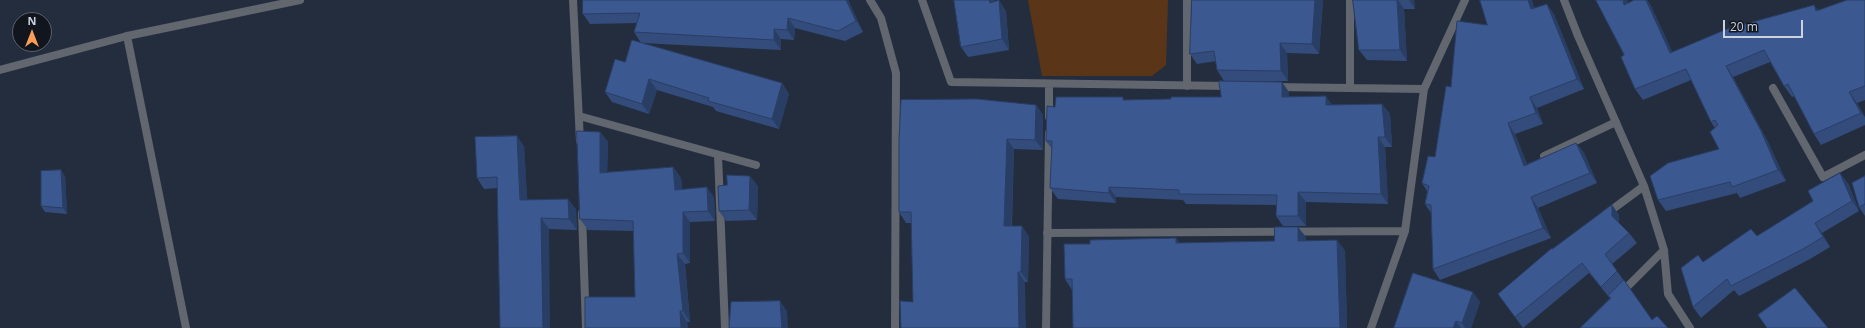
<!DOCTYPE html>
<style>
body{margin:0}
#map{position:relative;width:1865px;height:328px;overflow:hidden;background:#242d3e;font-family:"Open Sans",sans-serif}
canvas{display:block}
.north{position:absolute;left:12px;top:12px;width:40px;height:40px;box-sizing:border-box;background:#11151d;border:1px solid #5c616a;border-radius:50%;rotate:0deg;font-size:11px;font-weight:700;line-height:16px;text-align:center;color:#ccd3de}
.north::after{content:'';display:block;margin:auto;width:14px;height:18px;background:#fd9d54;clip-path:polygon(50% 0,100% 100%,50% 72%,0 100%)}
.scale{position:absolute;left:1723px;top:20px;width:80px;height:18px;box-sizing:border-box;border:2px solid #ccd3de;border-top:0;padding-left:5px;font-size:12px;line-height:14px;white-space:nowrap;color:#ccd3de;-webkit-text-stroke:3px #11151d;paint-order:stroke}
</style>
<div id="map">
<canvas width="1865" height="328"></canvas>
<div class="north">N</div>
<div class="scale">20 m</div>
</div>
<script>
const ctx = document.querySelector('canvas').getContext('2d');
ctx.lineJoin = 'round';
function fillPath(path, color) { ctx.fillStyle = color; ctx.fill(path, 'evenodd'); }
function stroke(path, color, width, dash) { ctx.strokeStyle = color; ctx.lineWidth = width; ctx.lineCap = dash ? 'butt' : 'round'; ctx.setLineDash(dash || []); ctx.stroke(path); }
const green = new Path2D(`
 M1028,0H1168L1166,65L1152,76H1042Z`);
const minor = new Path2D(`
 M573,0L580,141
 M870,0L881,18L896,73L895,328
 M922,0L951,82L1229,86
 M1564,0L1578,36L1644,186L1664,250L1668,294L1690,328
 M127,36L186,328
 M1187,86V0
 M1275,87L1424,89
 M1350,88V0
 M1773,88L1823,177L1865,155
 M579,116L756,165
 M1049,117V84
 M718,155L725,328
 M1544,156L1616,122
 M582,213L586,328
 M1606,214L1644,186
 M1047,233L1405,231
 M1621,293L1664,250
 M1046,328L1049,133
 M1371,328L1405,231L1424,89L1465,0`);
const tertiary = new Path2D(`
 M0,70L127,36L300,0`);
const wall = new Path2D(`
 M583,0H848L863,32L845,41L795,28L794,40L781,39V50L641,43L634,32L637,23L590,24L583,14Z
 M995,0V1L1006,11L1009,50L968,57L961,47Z
 M1192,0H1323L1319,54L1287,53L1288,81H1224L1217,70L1216,61L1197,64L1190,54Z
 M1353,0H1414L1415,9H1404L1407,61L1367,60L1359,50Z
 M1596,0H1627L1628,3L1647,0L1651,6L1672,52L1814,5L1818,11L1865,0V100L1857,103L1865,117V125L1821,145L1814,134L1794,96L1792,97L1784,86L1770,62L1733,77L1768,142L1786,181L1740,198L1737,193L1666,211L1658,200L1719,149L1715,128L1711,122L1691,80L1643,100L1635,89L1624,55Z
 M1534,8L1554,14L1584,89L1537,108L1543,124L1515,134L1527,164L1576,143L1584,153L1597,183L1538,208L1551,238L1440,280L1433,269L1431,213L1425,204L1427,191L1422,183L1435,157L1451,87L1487,25Z
 M625,62L782,83L789,94L779,129L716,111L713,107L657,90L649,114L612,102L605,92Z
 M1289,92V96L1332,105L1382,104L1390,114L1392,147H1385L1388,204L1306,202V226H1283L1276,216V205L1186,204L1183,200L1116,197V203L1058,199L1050,188L1052,149L1046,141L1055,107L1125,100L1171,99L1221,97Z
 M1036,105L1043,115V150L1014,149L1012,226H1022L1029,237L1028,282H1025L913,302L911,223H906L899,212Z
 M600,132L608,142L607,172L673,167L681,178L682,189L714,197L715,221L690,222V263L685,264L690,322H687L688,328H585L635,297L634,231L588,230L580,219Z
 M524,146L527,200L576,209L577,230L549,229L497,188L484,189L477,178Z
 M65,176L67,214L45,212L41,206Z
 M1865,176V216L1859,207Z
 M1848,183L1859,211L1822,233L1830,247L1810,259L1739,296L1734,290L1701,318L1693,307L1703,262L1757,236Z
 M758,186L757,220L726,221L719,211Z
 M1612,205L1619,215V223L1629,233L1637,243L1612,264L1652,320L1657,316L1668,328H1580L1610,298L1609,297L1589,273L1523,328L1498,294L1552,248L1553,249Z
 M1306,237V241L1337,240L1345,251L1347,328H1073L1072,290L1065,279L1180,243L1274,241Z
 M1480,302L1471,328H1394Z`);
const shadedWall = new Path2D(`
 M846,0H848L863,32L856,21Z
 M989,0H995L997,14L990,3Z
 M999,0L1006,11L1009,50L1002,39Z
 M1315,0H1323L1319,54L1312,44Z
 M1397,0H1398L1404,9L1407,61L1400,50Z
 M1409,0H1414L1415,9Z
 M1528,0H1532L1538,19L1531,9Z
 M1623,0H1627L1632,15L1624,5Z
 M1646,0H1647L1651,6L1678,64L1670,53Z
 M1547,4L1554,14L1584,89L1577,79Z
 M1814,5L1822,15L1816,11Z
 M788,18L795,28L794,40L787,30Z
 M774,29L781,39V50L774,40Z
 M1280,43L1287,53L1288,81L1281,71Z
 M1726,66L1733,77L1768,142L1786,181L1778,170Z
 M649,79L657,90L649,114L642,104Z
 M1282,82L1289,92V107L1282,97Z
 M782,83L789,94L779,129L772,119Z
 M1849,92L1857,103L1865,118L1861,113Z
 M1326,96L1333,106L1326,105Z
 M1530,97L1537,108L1543,124L1536,113Z
 M1382,104L1390,114L1392,147L1385,137Z
 M1036,105L1043,115V150L1035,140Z
 M1508,123L1515,134L1532,176L1524,166Z
 M600,132L608,142L607,183L600,173Z
 M517,136L524,146L528,210L520,200Z
 M1378,137L1385,147L1388,204L1381,194Z
 M1007,139L1014,149L1011,236L1004,226Z
 M1576,143L1584,153L1597,183L1590,173Z
 M673,167L681,178L683,200L675,190Z
 M61,170L65,176L67,214L63,208Z
 M1840,173L1848,183L1859,211L1852,201Z
 M750,176L758,186L757,220L749,210Z
 M707,187L714,197L715,221L708,211Z
 M1109,187L1116,197V203L1109,193Z
 M1298,192L1306,202V226L1298,216Z
 M1531,197L1538,208L1551,238L1543,228Z
 M568,199L576,209L577,230L569,219Z
 M1612,205L1619,215V226L1612,216Z
 M683,212L690,222V263L683,253Z
 M541,218L549,229L550,328H543Z
 M1815,223L1822,233L1830,247L1823,237Z
 M1022,226L1029,237L1028,282L1021,272Z
 M1298,227L1306,237V251L1298,241Z
 M1176,238L1184,249L1176,243Z
 M1337,240L1345,251L1347,328H1340Z
 M677,254L685,264L690,322L683,311Z
 M1018,272L1025,282L1026,328H1019Z
 M1473,292L1480,302L1471,328H1465L1462,323Z
 M780,301L787,311L788,328H782Z
 M680,311L687,322L688,328H681Z
 M1456,321L1461,328H1453Z`);
const building = new Path2D(`
 M583,0H846L856,21L838,31L788,18L787,30L774,29V40L634,32L640,13L583,14Z
 M954,0H989L990,3L999,0L1002,39L961,47Z
 M1192,0H1315L1312,44L1280,43L1281,71L1217,70L1214,51L1190,54Z
 M1353,0H1397L1400,50H1359Z
 M1480,0H1528L1531,9L1547,4L1577,79L1530,97L1536,113L1508,123L1524,166L1576,143L1590,173L1531,197L1543,228L1433,269L1431,205L1425,204L1429,186L1422,183L1428,156L1435,157L1446,86L1451,87L1457,21L1487,25Z
 M1596,0H1623L1624,5L1634,0H1646L1670,53L1727,29L1814,5L1816,11L1847,0H1865V86L1849,92L1861,113L1814,134L1788,84L1784,86L1764,50L1726,66L1761,131L1778,170L1732,187L1730,182L1658,200L1650,176L1668,163L1719,149L1710,132L1718,125L1715,120L1711,122L1686,69L1635,89L1621,57L1624,55Z
 M632,40L782,83L772,119L708,101L709,98L649,79L642,104L605,92L615,59L625,62Z
 M1219,81L1282,82V97L1326,96V105L1382,104L1385,137H1378L1381,194L1298,192V216H1276L1277,195L1179,194V190L1109,187V193L1050,188L1052,141H1046L1047,106L1055,107L1056,97H1123V100L1171,99V97H1221Z
 M977,99L1036,105L1035,140L1007,139L1004,226H1022L1021,272H1018L1019,328H901L900,301L913,302L911,212H899V139L901,100Z
 M577,131L600,132V173L673,167L675,190L707,187L708,211L683,212V253L677,254L683,311H680L681,328H585V297H635L633,221L580,219Z
 M517,136L520,200L568,199L569,219L541,218L543,328H500L497,177L477,178L475,137Z
 M61,170L63,208L41,206V171Z
 M1840,173L1852,201L1815,223L1823,237L1803,249L1731,286L1727,279L1693,307L1681,268L1698,255L1703,262L1751,229L1757,236L1813,201L1808,191Z
 M727,175L750,176L749,210L719,211L718,186L727,185Z
 M1865,176V204L1859,207L1852,183Z
 M1612,205V216L1629,233L1605,254L1617,271L1601,287L1582,263L1515,317L1498,294L1552,248V249Z
 M1275,227H1298V241L1337,240L1340,328H1073L1072,279H1065L1064,244H1090V240L1176,238V243L1274,241Z
 M1413,273L1473,292L1462,323L1456,321L1453,328H1394Z
 M1624,280L1652,320L1657,316L1668,328H1580L1611,298L1608,296Z
 M1795,288L1828,328H1767L1758,315Z
 M780,301L782,328H729L731,302Z`);
fillPath(green, '#5b3518');
stroke(minor, '#61666f', 8);
stroke(tertiary, '#61666f', 8);
fillPath(wall, '#334c7c');
fillPath(shadedWall, '#293e65');
fillPath(building, '#3b5890');
stroke(building, '#293e65', 1);
</script>
